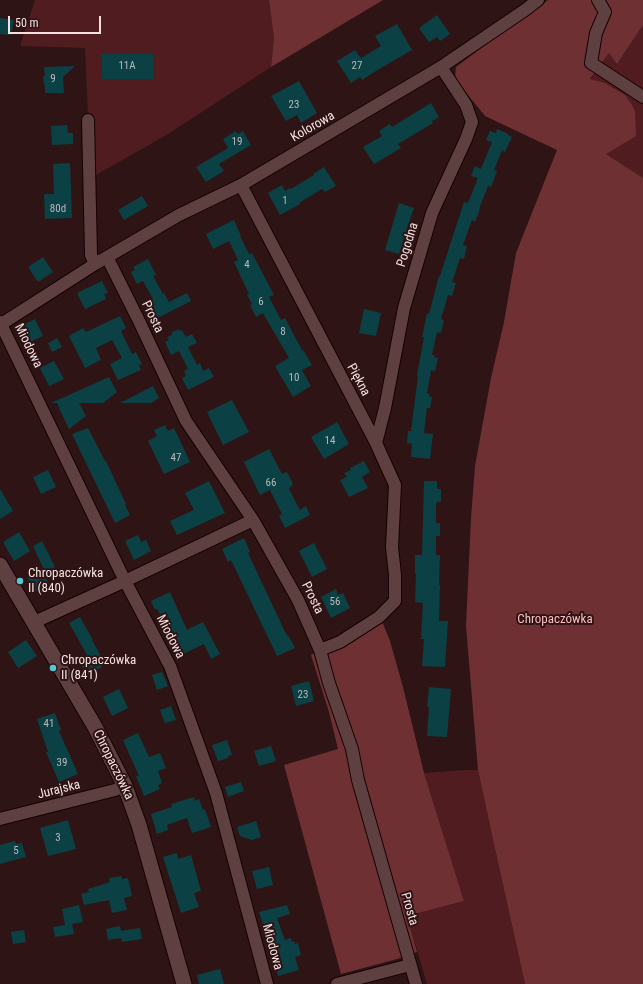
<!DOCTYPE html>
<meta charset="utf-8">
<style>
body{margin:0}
#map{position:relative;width:643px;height:984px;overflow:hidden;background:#2f1415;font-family:"Roboto Condensed",sans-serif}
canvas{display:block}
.scale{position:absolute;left:8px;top:16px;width:93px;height:18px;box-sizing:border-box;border:2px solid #f4e0e0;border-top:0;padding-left:5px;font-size:12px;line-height:14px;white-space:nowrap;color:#f4e0e0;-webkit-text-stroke:3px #2f1415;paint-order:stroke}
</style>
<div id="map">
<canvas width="643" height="984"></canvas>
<div class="scale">50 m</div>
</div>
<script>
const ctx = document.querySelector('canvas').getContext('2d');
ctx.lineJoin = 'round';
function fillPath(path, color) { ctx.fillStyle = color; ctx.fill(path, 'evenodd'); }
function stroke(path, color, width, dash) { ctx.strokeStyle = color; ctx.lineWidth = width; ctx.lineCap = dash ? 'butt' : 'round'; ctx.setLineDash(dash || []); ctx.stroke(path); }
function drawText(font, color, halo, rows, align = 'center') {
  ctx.font = font + ' "Roboto Condensed",sans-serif'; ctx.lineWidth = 4; ctx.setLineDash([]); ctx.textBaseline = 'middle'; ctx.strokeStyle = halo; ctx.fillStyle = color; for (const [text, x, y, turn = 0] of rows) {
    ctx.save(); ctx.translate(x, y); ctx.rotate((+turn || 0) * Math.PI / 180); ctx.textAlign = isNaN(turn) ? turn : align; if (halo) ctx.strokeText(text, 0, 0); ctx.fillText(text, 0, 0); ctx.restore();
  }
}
const green = new Path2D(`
 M35,0H269L274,38L271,67L168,134L89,179L88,114L85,48L20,46Z
 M643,25V178L606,154L625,95L605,83L590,80L609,53L617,64Z
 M465,770H478L492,835L525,984H427L407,916L464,901L424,773Z`);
const forest = new Path2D(`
 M269,0H383L271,67L274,38Z
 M548,0H643V25L617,64L609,53L590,79L605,83L625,95L632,105L635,111L636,136L606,154L643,178V984H525L492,835L478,770L466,626L471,518L475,466L491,378L504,322L516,253L557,150L485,116L455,79L456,67L508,28L543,4Z
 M378,611L390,641L403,687L424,773L464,901L407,916L417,952L397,959L341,974L284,765L338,749L329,712L311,655L347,633Z`);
const building = new Path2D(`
 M437,15L450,34L440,41L437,37L429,42L419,28Z
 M0,18L14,20L11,35L0,34Z
 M397,24L412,50L376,71L362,80L360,77L351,83L337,61L355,50L361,58L381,46L375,36Z
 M102,54H153V79H102Z
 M75,66L63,77L64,93H45V85H44L43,76H45L44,67Z
 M299,81L317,113L301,123L297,115L286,121L271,96Z
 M431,103L439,117L432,121L433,123L398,144L401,148L374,164L363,147L382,136L379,131L390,124L392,127Z
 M67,125L68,133H73V144L52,145L51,126Z
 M497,129L509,134L508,135L512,137L505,152L502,150L494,170L497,171L491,187L488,186L479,209H480L475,222L472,220L463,245L467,246L464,259L460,258L452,282L456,283L452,296L448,295L441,319L444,320L441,333L437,332L432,355H434V357L438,358L435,371L431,370L427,393L429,394V396L432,397L430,408H427L424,433L433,434L430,459L411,457L412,444L407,443L408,431H411L418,376L417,375L424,337H422L427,314H429L439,276H440L464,202L468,203L478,178L471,176L475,166L481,169L492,142L486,140L490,131L496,133Z
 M236,131L238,134L243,131L251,145L219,164L224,171L206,182L196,167L228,148L223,139Z
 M70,163L72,218L45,219L44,194H54L53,164Z
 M324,167L336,186L325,192L322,189L299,203L300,204L280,215L268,193L282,185L285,191L290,188L291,189L314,175L313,174Z
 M142,196L148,206L124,220L118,210Z
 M399,203L414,208L406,231L399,254L385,250Z
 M234,220L241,236H240L249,254L252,253L274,295L269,297L281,320L285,318L302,350H303L312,365L302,370L311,386L293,397L275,366L289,358L263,313L256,317L250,305L252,304L247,295L249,294L234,262L238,260L229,241L213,249L206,234Z
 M43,257L53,272L38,282L28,267Z
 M148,259L156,275L153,276L163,294L164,293L169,302L187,293L191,301L154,320L148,307L152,305L149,301L153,299L143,281L137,284L131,272L135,270L133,267Z
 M102,281L108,293L104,294L106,299L85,309L77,293Z
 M364,309L381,313L376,336L359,333Z
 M120,316L126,328L121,331L132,354L136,352L142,364L139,365L141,370L118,380L110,364L122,358L112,340L96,348L101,360L85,368L69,336L83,328L86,332Z
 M35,319L43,336L28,343L19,327Z
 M179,329L180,331L182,330L186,337L192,334L197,343L188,347L197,365L200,363L203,371L209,368L214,377L188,390L182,378L186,376L184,371L188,369L179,351L171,355L165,342L169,340L167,337L172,335L171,333Z
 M57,338L62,347L52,352L48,343Z
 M54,361L64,379L49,386L40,368Z
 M109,377L117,392L103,403H79L86,416L69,429L59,408V407L57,403H51Z
 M153,386L159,398L151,403H120Z
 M232,400L249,432L223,445L207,412Z
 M337,422L349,444L324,459L311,437Z
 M165,425L168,431L174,428L190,462L164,474L148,441L157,436L154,430Z
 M88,428L105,461H106L126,504L125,505L130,515L115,523L72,434Z
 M269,449L282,474L287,472L293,484L289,489L300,510L306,506L310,515L285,528L279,516L282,514L270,490L260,495L244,462Z
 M364,461L370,472L362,477L368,488L349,497L340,480L347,477L344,473L351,470L350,468Z
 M48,470L56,487L41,494L33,477Z
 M209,481L225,513L177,535L170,521L194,510L185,493Z
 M424,481H437V489H441V502H437L436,504V523H440V536H436V555H440L439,585H440L439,621H448L445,667L422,666L424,639H421L423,603L415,602L416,574H415V555H422Z
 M0,489L13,511L0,519Z
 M19,532L30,551L14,561L3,542Z
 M138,535L141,542L146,540L151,551L134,560L125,541Z
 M244,538L250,552L248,553L287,636L288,635L295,648L277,656L231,560L228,562L222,549Z
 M42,541L55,567L45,572L33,546Z
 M314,543L327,569L312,577L299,551Z
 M42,570L50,586L40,591H35L27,577Z
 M336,589L338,595L343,593L350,608L331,618L321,597Z
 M170,592L187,630L194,626L196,627L195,626L203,622L220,654L211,659L204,644L179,656L170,638H172L158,610L154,608L151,601Z
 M80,617L93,640H92L102,658L98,660L102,667L88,675L78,660L87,655L69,623Z
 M26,640L37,656L18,668L8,652Z
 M162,672L168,686L157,690L152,675Z
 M309,681L314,701L296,706L291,686Z
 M429,687L451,689L447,737L427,736L429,707H427Z
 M119,689L128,708L112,716L103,697Z
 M171,706L176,720L165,723L160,710Z
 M55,713L61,730L59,731L78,774L59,782L46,752H48L37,719Z
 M138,733L149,757L160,753L166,768L158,771L162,783L158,785L160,789L144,796L136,776H139L123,740Z
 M227,740L232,755L228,756V758L218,761L212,745Z
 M271,746L276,761L259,766L254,751Z
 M241,782L244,791L228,797L225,787Z
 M194,797L195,801L199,799L203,810L205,809L211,827L192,833L187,818L167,825L168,830L157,834L151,814L172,807L171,804Z
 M68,820L76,849L48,856L40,828Z
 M256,821L261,837L252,840L240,836L237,827Z
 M15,841L16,844L22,843L26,857L0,864V845Z
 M177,853L178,859L191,855L201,891L194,893L199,907L181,913L163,857Z
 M269,867L273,885L257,889L252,871Z
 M122,876V879L128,878L132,896L124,898L127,910L112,913L109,900L84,905L81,894L89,892L88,889L110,882L109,878Z
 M79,905L83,922L72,924L74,934L55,937L53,927L65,925L62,909Z
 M287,905L290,914L277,918L285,940L291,938L292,942L294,941L295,944L298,943L301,955L295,957L299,970L278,976L270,944L259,912Z
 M120,926L121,931L140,928L142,939L122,942L121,938L108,940L106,929Z
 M24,930L26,942L13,944L11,932Z
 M220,969L224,984H199L197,975Z`);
const minor = new Path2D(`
 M598,0L605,12L596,33L591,63L643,97
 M88,120L91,255L95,264
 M241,185L376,443L395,485L392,547L395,575V601L379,617L340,642L320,650
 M107,257L139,321L186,421L253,520L298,600L320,650L329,683L352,749L358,780L416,984
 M0,322L125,581L170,666L216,793L267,984
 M0,325L95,264L179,215L241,185L441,67L525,10L538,0
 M376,443L385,408L404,308L432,213L466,139L472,122L466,105L441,67
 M34,623L41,619L125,581L253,520
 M0,819L115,790L125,786
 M337,984L410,965`);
const tertiary = new Path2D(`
 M0,565L95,727L125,786L139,825L184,984`);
const markers = [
 [20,581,4,"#52cbd7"],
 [53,668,4,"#52cbd7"]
];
const numberNames = [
 ["11A",127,66],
 ["27",357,66],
 ["9",53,79],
 ["23",294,105],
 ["19",237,142],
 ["1",285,201],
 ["80d",58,209],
 ["4",247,265],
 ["6",261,302],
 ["8",283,332],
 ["10",294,378],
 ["14",330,441],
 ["47",176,458],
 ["66",271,483],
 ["56",335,602],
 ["23",303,695],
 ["41",49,724],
 ["39",62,763],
 ["3",58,838],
 ["5",16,851]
];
const streetNames = [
 ["Kolorowa",313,127,-30],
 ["Pogodna",408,245,-73],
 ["Prosta",152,317,64],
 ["Miodowa",28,346,64],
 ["Piękna",358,380,62],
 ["Prosta",312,598,64],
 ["Miodowa",170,637,63],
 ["Chropaczówka",113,765,64],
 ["Jurajska",59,790,-14],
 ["Prosta",409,909,74],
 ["Miodowa",272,947,75]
];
const poiNames = [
 ["Chropaczówka",28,574],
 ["II (840)",28,589],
 ["Chropaczówka",61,661],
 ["II (841)",61,676]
];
const parkNames = [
 ["Chropaczówka",555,620]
];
fillPath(green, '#501c20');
fillPath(forest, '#6f3034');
fillPath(building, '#0b4045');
stroke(minor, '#150103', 14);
stroke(tertiary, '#150103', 17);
stroke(minor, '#5f4040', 12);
stroke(tertiary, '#5f4040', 15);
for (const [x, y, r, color] of markers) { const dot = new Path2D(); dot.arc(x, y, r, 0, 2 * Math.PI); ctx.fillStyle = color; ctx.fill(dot); stroke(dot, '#2f1415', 1.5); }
drawText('11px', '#bab8b9', null, numberNames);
drawText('13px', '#f4e0e0', '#2f1415', streetNames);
drawText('13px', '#f4e0e0', '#2f1415', poiNames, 'left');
drawText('13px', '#fbbdbd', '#2f1415', parkNames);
</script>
